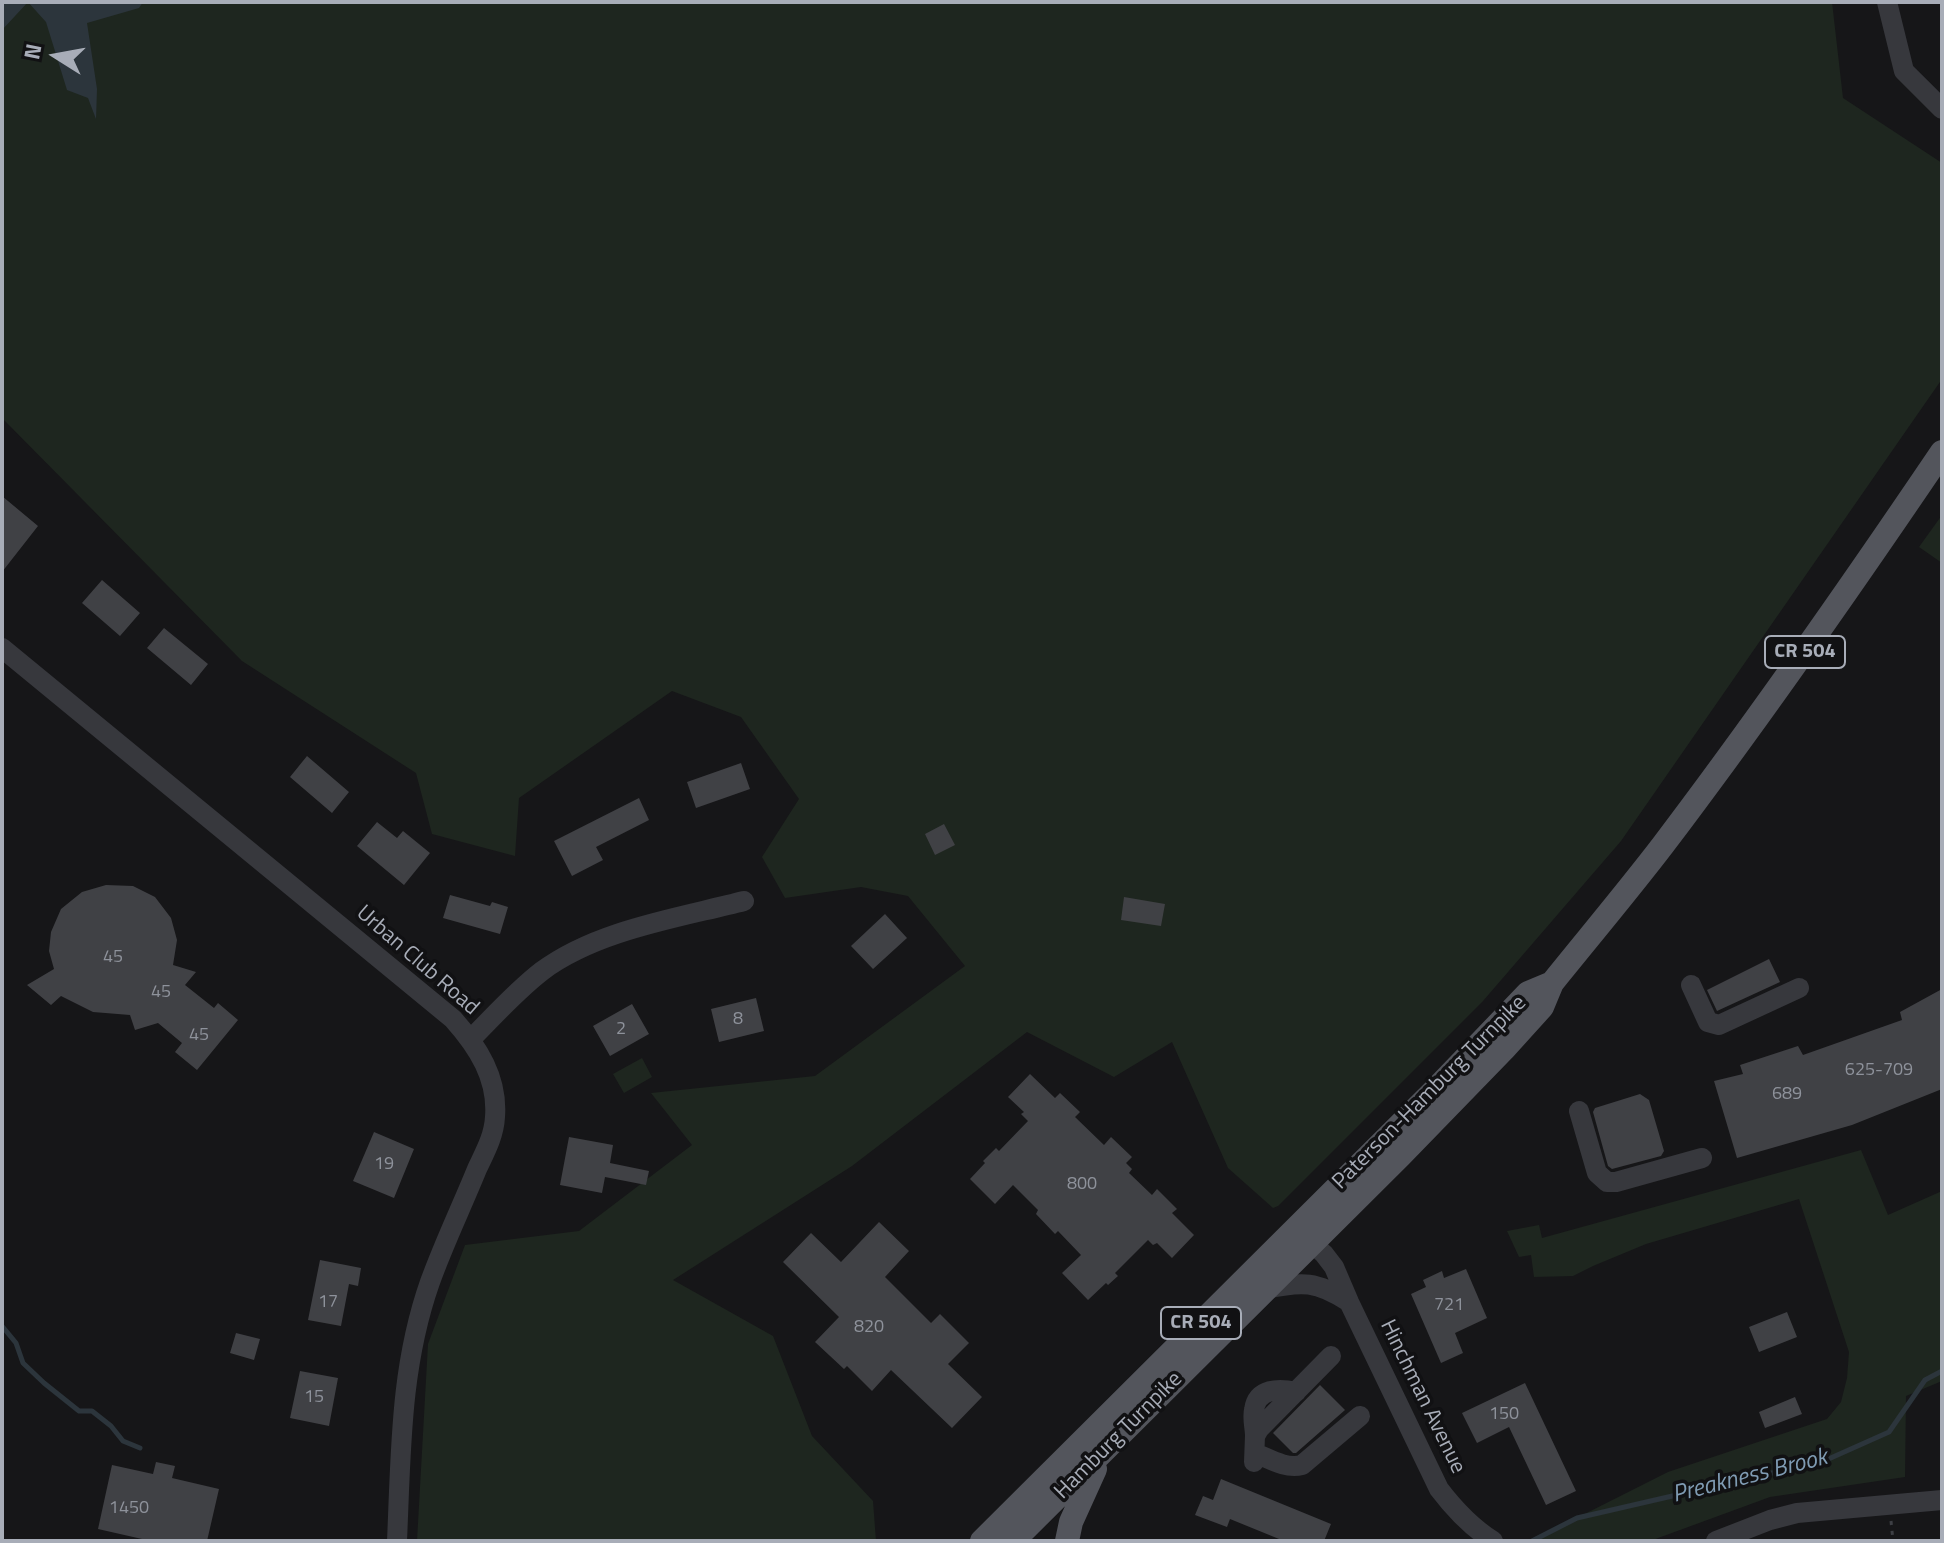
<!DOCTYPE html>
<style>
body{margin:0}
#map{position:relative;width:1944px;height:1543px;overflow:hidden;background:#161618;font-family:"Titillium Web",sans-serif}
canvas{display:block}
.frame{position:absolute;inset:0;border:4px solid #a8adb8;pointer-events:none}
.north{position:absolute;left:16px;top:16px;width:80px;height:80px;-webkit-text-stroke:6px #111113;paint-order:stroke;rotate:281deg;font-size:22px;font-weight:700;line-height:32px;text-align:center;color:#a8adb8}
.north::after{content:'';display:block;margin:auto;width:28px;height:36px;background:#a8adb8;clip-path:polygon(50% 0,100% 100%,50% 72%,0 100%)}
</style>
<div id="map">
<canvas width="1944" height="1543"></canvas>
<div class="frame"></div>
<div class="north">N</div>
</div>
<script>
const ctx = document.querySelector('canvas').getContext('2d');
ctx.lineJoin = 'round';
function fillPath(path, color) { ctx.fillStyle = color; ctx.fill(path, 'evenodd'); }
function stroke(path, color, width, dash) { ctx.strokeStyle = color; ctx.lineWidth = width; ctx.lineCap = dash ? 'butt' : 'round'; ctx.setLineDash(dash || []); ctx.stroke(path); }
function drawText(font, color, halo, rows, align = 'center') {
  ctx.font = font + ' "Titillium Web",sans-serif'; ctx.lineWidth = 7; ctx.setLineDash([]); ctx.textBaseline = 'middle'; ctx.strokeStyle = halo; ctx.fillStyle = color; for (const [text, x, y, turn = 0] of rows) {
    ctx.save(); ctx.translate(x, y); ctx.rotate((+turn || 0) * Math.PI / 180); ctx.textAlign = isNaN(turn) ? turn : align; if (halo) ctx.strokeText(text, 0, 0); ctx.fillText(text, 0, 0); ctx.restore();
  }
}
const green = new Path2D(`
 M2,2H1832L1843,98L1942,163V379L1621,841L1483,1001L1278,1206L1273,1208L1228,1168L1172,1042L1114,1077L1027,1032L852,1166L673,1280L773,1336L812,1436L873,1501L876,1541H417L428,1344L465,1245L579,1231L692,1145L651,1093L815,1076L965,966L908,896L861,887L785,898L762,857L799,799L741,717L672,691L519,798L515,856L432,834L416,773L242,661L2,418Z
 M1942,515V563L1919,547Z
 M642,1058L652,1077L624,1093L613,1074Z
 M1861,1150L1888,1215L1942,1191V1381L1906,1396L1905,1477L1770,1497L1650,1541H1547L1535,1539L1668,1472L1827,1419L1841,1402L1847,1378L1849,1352L1799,1199L1646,1244L1593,1266L1573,1276L1534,1277L1531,1255L1519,1257L1507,1231L1539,1225L1542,1238Z`);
const water = new Path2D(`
 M2,2H143L139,8L87,23L97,89L96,119L88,98L67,90L46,22L28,2L2,30Z`);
const stream = new Path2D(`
 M2,1326L16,1343L23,1363L44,1383L79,1411H92L111,1426L123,1441L140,1448
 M1532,1541L1577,1518L1824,1461L1889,1432L1925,1380L1942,1371`);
const building = new Path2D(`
 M2,496L38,526L2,572Z
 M102,580L140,613L120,636L82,603Z
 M164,628L208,664L191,685L147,648Z
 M307,756L349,792L332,813L290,777Z
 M741,763L750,789L696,808L687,782Z
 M639,798L649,820L596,847L603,860L572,876L554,841Z
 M377,822L397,838L403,831L430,853L404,885L357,846Z
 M944,824L955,845L935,855L925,834Z
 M106,885L133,886L155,897L171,918L177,940L173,965L196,972L185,985L214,1008L218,1003L238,1020L197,1070L175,1052L182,1043L158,1023L135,1030L130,1015L93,1012L61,996L51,1005L27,985L54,969L49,951L51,932L61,909L82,892Z
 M450,895L490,906L492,902L508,907L500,934L443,918Z
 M1124,897L1165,904L1161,926L1121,920Z
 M885,914L907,938L873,969L851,946Z
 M1769,959L1780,982L1717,1011L1707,990Z
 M1942,989V1089L1852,1125L1737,1158L1714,1081L1743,1074L1740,1065L1798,1046L1803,1055L1902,1020L1900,1012Z
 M756,998L764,1031L719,1042L711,1009Z
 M632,1004L649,1034L610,1056L593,1026Z
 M1030,1074L1055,1098L1060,1093L1080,1112L1075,1117L1104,1145L1111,1137L1132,1157L1126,1163L1132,1169L1129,1173L1152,1195L1157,1189L1177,1209L1172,1213L1194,1235L1172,1258L1157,1243L1153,1245L1148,1240L1115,1273L1118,1276L1108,1285L1106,1283L1088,1300L1062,1273L1081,1255L1058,1231L1055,1234L1036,1214L1038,1210L1013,1185L995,1204L970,1179L985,1163L983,1161L996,1148L999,1151L1028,1121L1021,1114L1024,1112L1008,1097Z
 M1640,1094L1649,1100L1664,1151L1661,1156L1612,1169L1608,1166L1593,1112L1595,1108Z
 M374,1132L414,1149L394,1198L353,1181Z
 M569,1137L613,1145L610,1163L649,1171L646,1185L605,1177L602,1193L560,1185Z
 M879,1222L909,1251L885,1277L931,1323L940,1314L969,1343L948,1364L982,1397L952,1428L891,1370L872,1391L847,1366L844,1369L815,1342L839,1317L783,1262L811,1233L841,1262Z
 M320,1260L361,1268L358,1286L349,1284L341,1326L308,1320Z
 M1466,1269L1487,1318L1455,1333L1463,1353L1441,1363L1411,1294L1426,1287L1423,1280L1442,1271L1444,1278Z
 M1787,1312L1797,1337L1759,1352L1749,1327Z
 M236,1333L260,1339L254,1360L230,1353Z
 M300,1371L338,1378L329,1426L290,1418Z
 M1525,1383L1576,1491L1546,1505L1509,1427L1477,1443L1462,1413Z
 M1320,1385L1345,1410L1296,1453H1293L1273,1433Z
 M1795,1397L1802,1414L1765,1428L1759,1412Z
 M156,1462L175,1466L172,1478L219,1489L207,1541H142V1539L98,1529L112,1465L153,1474Z
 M1221,1479L1331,1524L1324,1541H1284L1230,1519L1227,1527L1195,1515L1203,1496L1213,1500Z`);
const path = new Path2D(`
 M1891,1521L1893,1541`);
const minor = new Path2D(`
 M1887,2L1904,71L1942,109
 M2,648L453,1019C478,1047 498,1078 495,1117C494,1136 485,1152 477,1169C462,1206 444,1243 430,1282C400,1367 401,1452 397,1541
 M1691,985L1708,1022L1719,1025L1799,988
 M471,1039C494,1016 516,991 542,971C597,930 678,918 744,901
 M1579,1111L1597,1173L1607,1182H1616L1702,1158
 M1300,1236L1312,1243L1324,1254L1334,1267L1349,1302L1439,1489C1455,1510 1471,1527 1493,1541
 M1266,1289C1302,1281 1317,1281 1349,1302
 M1255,1436C1255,1428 1252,1418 1254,1410C1257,1388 1279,1388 1296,1392
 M1255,1453C1270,1459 1285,1469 1302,1465L1360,1416
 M1254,1462L1255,1436L1259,1429L1331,1356
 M1716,1541L1770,1520L1797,1513L1942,1500`);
const major = new Path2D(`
 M982,1541L1434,1091L1528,993L1552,983C1589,937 1627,892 1663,845C1760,717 1852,585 1942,452
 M1013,1541L1400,1156L1504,1049L1542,1007L1552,983
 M1067,1541L1071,1522L1095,1469`);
const numberNames = [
 ["45",113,958],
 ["45",161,993],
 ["8",738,1020],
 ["2",621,1030],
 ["45",199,1036],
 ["625-709",1879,1071],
 ["689",1787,1095],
 ["19",384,1165],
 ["800",1082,1185],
 ["17",328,1303],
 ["721",1449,1306],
 ["820",869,1328],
 ["15",314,1398],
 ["150",1504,1415],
 ["1450",129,1509]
];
const shields = [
 [1805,652,80],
 [1201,1323,80]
];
const shieldNames = [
 ["CR 504",1805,652],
 ["CR 504",1201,1323]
];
const streetNames = [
 ["Urban Club Road",417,961,41],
 ["Paterson-Hamburg Turnpike",1430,1093,-45],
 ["Hinchman Avenue",1422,1397,64],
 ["Hamburg Turnpike",1119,1436,-45]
];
const waterNames = [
 ["Preakness Brook",1750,1477,-14]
];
fillPath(green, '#1e261f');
fillPath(water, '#2c353c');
stroke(stream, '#2c353c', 5);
fillPath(building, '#404145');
stroke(path, '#3d3f44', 3, [4, 6]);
stroke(minor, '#37383d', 20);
stroke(major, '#53555c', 24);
drawText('18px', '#8e929b', null, numberNames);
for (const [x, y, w] of shields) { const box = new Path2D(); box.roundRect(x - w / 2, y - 16, w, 32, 6); ctx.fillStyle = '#111113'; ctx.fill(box); stroke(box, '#a8adb8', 2); }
drawText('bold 20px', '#a8adb8', null, shieldNames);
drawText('22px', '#a8adb8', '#111113', streetNames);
drawText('italic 24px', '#7f9bb3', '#111113', waterNames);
</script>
